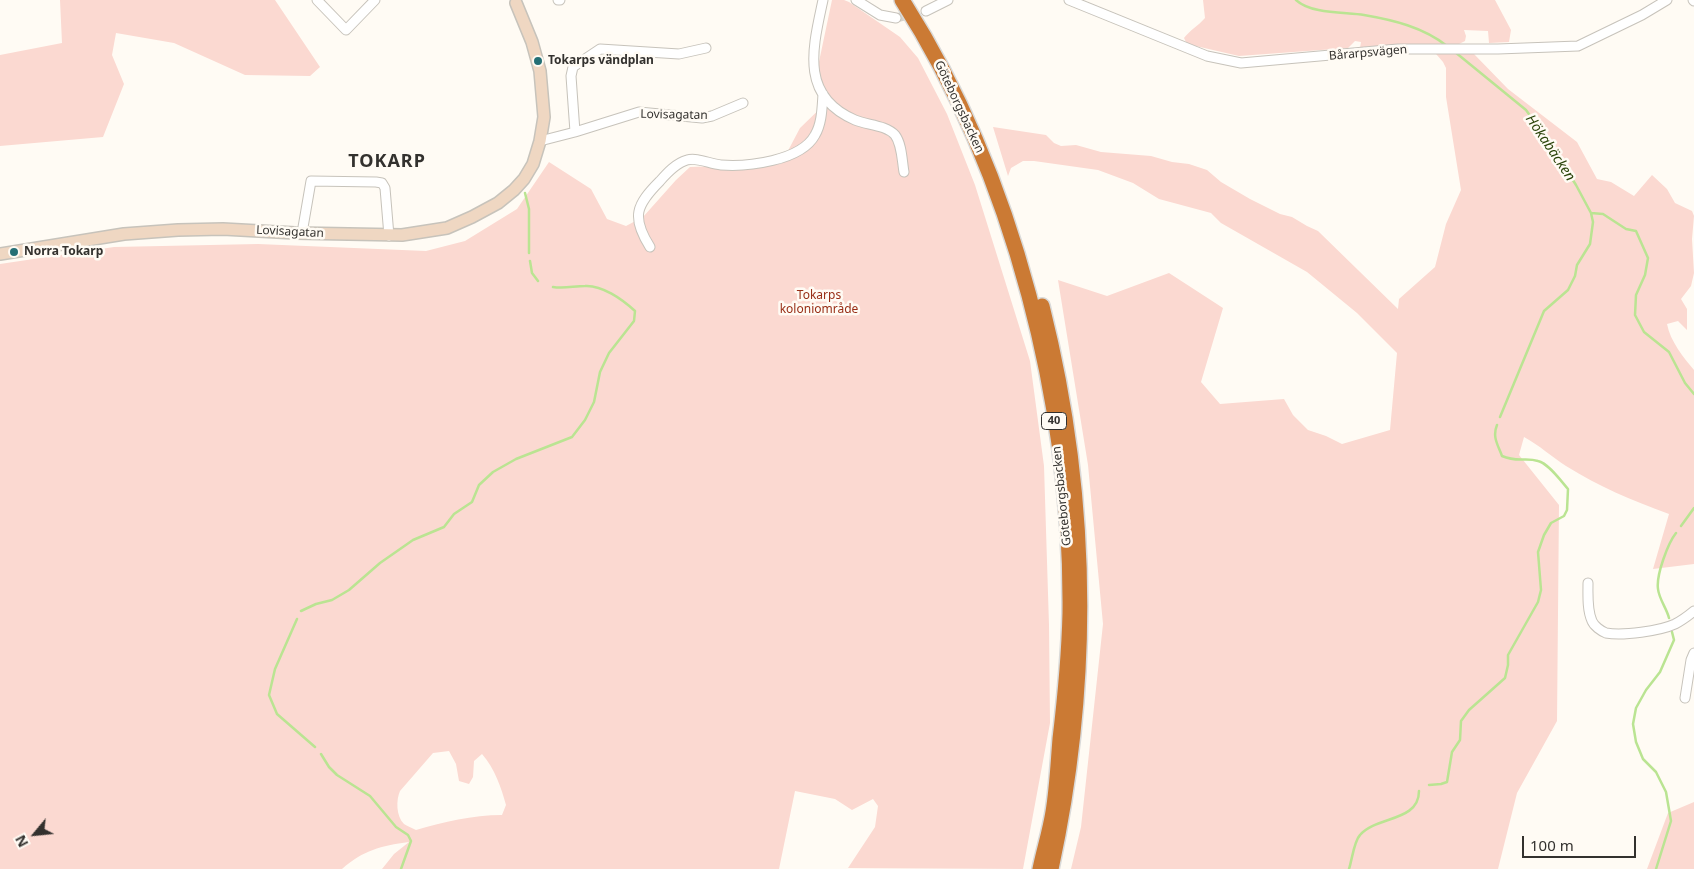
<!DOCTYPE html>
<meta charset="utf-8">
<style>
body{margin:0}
#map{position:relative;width:1694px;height:869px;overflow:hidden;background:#fffbf4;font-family:"Noto Sans",sans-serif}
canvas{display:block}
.north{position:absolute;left:10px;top:809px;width:50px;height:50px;-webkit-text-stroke:4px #fffbf4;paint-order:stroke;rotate:242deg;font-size:14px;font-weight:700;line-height:20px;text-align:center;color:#33312e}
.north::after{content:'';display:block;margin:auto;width:18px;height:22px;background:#33312e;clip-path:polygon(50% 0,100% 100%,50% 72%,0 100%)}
.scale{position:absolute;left:1522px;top:836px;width:114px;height:22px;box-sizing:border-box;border:2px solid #33312e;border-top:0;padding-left:6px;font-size:15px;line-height:18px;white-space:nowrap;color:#33312e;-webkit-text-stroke:4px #fffbf4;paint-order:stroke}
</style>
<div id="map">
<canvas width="1694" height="869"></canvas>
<div class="north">N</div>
<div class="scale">100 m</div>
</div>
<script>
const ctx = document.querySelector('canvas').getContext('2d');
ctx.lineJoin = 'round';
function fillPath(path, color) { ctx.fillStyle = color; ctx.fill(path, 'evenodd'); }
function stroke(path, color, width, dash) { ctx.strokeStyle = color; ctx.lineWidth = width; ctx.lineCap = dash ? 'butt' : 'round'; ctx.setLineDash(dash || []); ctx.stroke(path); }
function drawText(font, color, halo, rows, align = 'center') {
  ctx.font = font + ' "Noto Sans",sans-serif'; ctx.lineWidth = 5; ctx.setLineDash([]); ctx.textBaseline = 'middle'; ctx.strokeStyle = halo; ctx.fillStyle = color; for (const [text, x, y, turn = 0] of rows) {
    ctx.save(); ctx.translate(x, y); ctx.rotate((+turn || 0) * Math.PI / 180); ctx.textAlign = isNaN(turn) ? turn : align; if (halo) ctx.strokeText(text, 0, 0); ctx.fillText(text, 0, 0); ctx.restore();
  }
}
const green = new Path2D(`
 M60,0H275L320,67L310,76L245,75L174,43L116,33L112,55L124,84L103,137L0,146V55L62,43Z
 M832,0H844L849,2L900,37L918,58L947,114L975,185L1030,361L1044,466L1049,625L1050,723L1023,869L848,868L875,827L878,806L873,799L852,810L835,799L795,791L779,869H382L394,854L409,842C380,846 364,850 342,869H0V264L114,247L258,244L426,251L465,241L517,209L549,162L591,189L607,219L626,226L643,217L676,180L690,167L781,164L800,128L831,98L816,76ZM449,751L456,764L459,781L469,784L473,777L474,761L482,754C495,769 501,787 506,805L502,815C472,815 444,822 416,830C412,828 407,826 404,824C396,816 396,800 400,791L433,753Z
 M1203,0H1495L1511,30L1509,42L1489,43L1488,31L1464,30L1466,36L1465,41L1451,48L1454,53L1469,52L1474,54L1508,89L1577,142L1597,179L1611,182L1634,196L1652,175L1667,189L1675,203L1692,211L1694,216L1692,239L1694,273L1691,286L1681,299L1687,309V330L1678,321L1667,324C1670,341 1684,358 1694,370V564L1653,569L1669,514C1631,500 1600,487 1566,466C1552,457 1539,445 1524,437L1519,455L1559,505L1557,721L1517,793L1498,869H1071L1081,827L1103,624L1088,465L1058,280L1107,296L1169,273L1223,308L1201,382L1220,404L1284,399L1293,415L1308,430L1326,436L1342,444L1390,430L1397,353L1357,313L1307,272L1221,223L1211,213L1159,199L1133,183L1098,170L1034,161H1023L1011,168L1008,176L993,127L1046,135L1054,143L1061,146L1076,145L1101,152L1151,156L1172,162L1189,164L1207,170L1221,182L1250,199L1280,214L1292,217L1307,226L1318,231L1398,309L1399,299L1435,267L1446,224L1461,190L1446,97V68L1443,62L1430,47L1360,48L1361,42L1355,41L1348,48L1239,56L1187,44L1184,38C1190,30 1198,26 1205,18Z
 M1694,802V869H1647L1668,813Z`);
const stream = new Path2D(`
 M1296,0C1311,14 1344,12 1364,15C1393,20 1423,27 1447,46
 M1455,52L1526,110L1547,139L1576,185L1591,213L1593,222L1590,244L1577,265L1575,276L1568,290L1544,311L1500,417
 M525,193L529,209V253
 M1591,213L1603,214L1626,229L1636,231L1648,258L1645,275L1636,295L1635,315L1644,332L1669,352L1685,383L1694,394
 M530,261L532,273L538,281
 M1681,526L1694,508
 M301,611L316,604L332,600L349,590L380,563L413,540L444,527L454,514L472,502L479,485L493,472L516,459L572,437L585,420L594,402L600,372L609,353L634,321L635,311C622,299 602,285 585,286C574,286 564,289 553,287
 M1669,618C1667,609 1659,599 1658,589C1656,575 1668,543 1676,533
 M297,619L275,669L269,695L277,714L315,747
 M321,754L329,767L337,775L370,796L396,827L408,835L411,841L401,869
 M1429,785L1441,784L1447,782L1452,752L1460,740L1461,721L1469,710L1505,678L1508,665V655L1538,602L1541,590L1538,552L1544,535L1551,523L1564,516L1567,510L1568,489C1561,481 1548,463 1538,461C1525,457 1518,463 1502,456C1498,445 1492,437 1497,425
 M1349,869C1352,860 1354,841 1360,835C1376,816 1419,822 1419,791
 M1656,869L1671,821L1666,792L1656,772L1643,759L1636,742L1633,724L1636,708L1646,690L1660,672L1674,640L1672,632`);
const streetTunnel = new Path2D(`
 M896,18L926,11`);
const street = new Path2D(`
 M317,0L346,30L375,0
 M558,0H560
 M823,0C813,47 799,96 855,120C867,125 886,125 895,135C902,144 902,161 904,172
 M856,0L880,15L896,18
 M1069,0L1207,56L1241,63L1398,49H1498L1578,46L1642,15L1667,0
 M1693,0L1694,1
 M926,11L948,0
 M575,132L571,76L573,67L600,49L679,54L706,48
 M540,141L575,132L639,112L702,118L712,116L743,103
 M302,233L311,181L376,182L382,183L385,188L389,236
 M650,247C631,217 636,205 660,181C667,173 676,163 687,160C697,157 710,164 721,165C747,167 801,161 815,135C822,123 822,108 823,94
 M1588,583C1588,595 1587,610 1592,621C1594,626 1601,631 1606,633C1623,636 1660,631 1675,624C1681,621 1688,616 1694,611
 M1685,698L1691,660L1694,653`);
const secondary = new Path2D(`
 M0,254L124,234L178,230L223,229L295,233L402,235L447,228L472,217L498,203L514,190L524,179L533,164L540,141L544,117L540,71L532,42L516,3`);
const highway = new Path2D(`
 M902,0C1014,175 1072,406 1070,613C1069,655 1065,697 1060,739C1058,763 1057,788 1053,812C1050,831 1044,850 1040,869
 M1042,306C1089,492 1092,681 1051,869`);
const markers = [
 [538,61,5,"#256f75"],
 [14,252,5,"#256f75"]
];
const shields = [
 [1054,421,25]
];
const shieldNames = [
 ["40",1054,421]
];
const streetNames = [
 ["Bårarpsvägen",1368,53,-5],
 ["Göteborgsbacken",959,107,65],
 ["Lovisagatan",674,115,1],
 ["Lovisagatan",290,232,3],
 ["Göteborgsbacken",1062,496,-96]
];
const poiNames = [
 ["Tokarps vändplan",548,61],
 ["Norra Tokarp",24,252]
];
const parkNames = [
 ["Tokarps",819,296],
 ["koloniområde",819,310]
];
const waterNames = [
 ["Hökabäcken",1550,148,56]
];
const districtNames = [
 ["TOKARP",387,162]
];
fillPath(green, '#fbd9d1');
stroke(stream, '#bae492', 2.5);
stroke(streetTunnel, '#d6d3cc', 9, [9, 4.5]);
stroke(street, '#c7c3bb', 11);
stroke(secondary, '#c7c3bb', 14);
stroke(highway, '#dadad9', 18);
stroke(street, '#fff', 9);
stroke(secondary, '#efd7c2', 11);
stroke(highway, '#cb7a34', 15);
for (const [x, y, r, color] of markers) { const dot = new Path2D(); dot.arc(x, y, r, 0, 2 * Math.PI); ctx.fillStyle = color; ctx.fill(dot); stroke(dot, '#fffbf4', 2); }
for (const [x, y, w] of shields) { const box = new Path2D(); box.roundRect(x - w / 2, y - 8.5, w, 17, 4); ctx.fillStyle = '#fffbf4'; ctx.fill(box); stroke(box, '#33312e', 1); }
drawText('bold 11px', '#33312e', null, shieldNames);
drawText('12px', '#33312e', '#fffbf4', streetNames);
drawText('bold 12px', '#33312e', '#fffbf4', poiNames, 'left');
drawText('12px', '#982e16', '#fffbf4', parkNames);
drawText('italic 14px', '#2c450b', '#fffbf4', waterNames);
ctx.letterSpacing = '1px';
drawText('bold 18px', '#33312e', '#fffbf4', districtNames);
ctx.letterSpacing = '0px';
</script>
